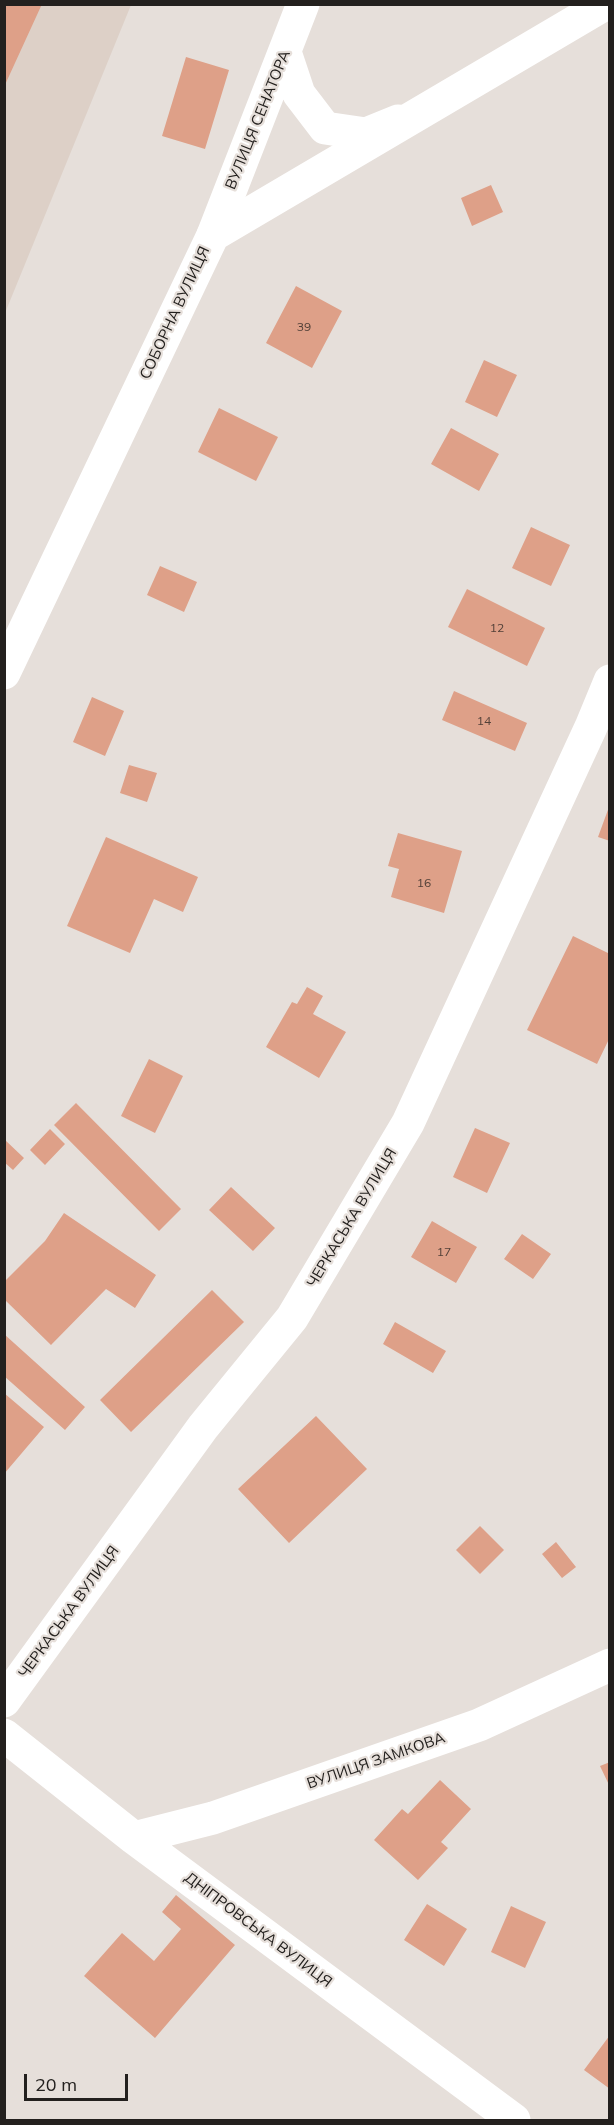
<!DOCTYPE html>
<meta charset="utf-8">
<style>
body{margin:0}
#map{position:relative;width:614px;height:2125px;overflow:hidden;background:#e6dfda;font-family:Mulish,sans-serif}
canvas{display:block}
.frame{position:absolute;inset:0;border:6px solid #23201e;pointer-events:none}
.scale{position:absolute;left:24px;top:2074px;width:104px;height:27px;box-sizing:border-box;border:3px solid #23201e;border-top:0;padding-left:8px;font-size:18px;line-height:21px;white-space:nowrap;color:#23201e;-webkit-text-stroke:4px #e6dfda;paint-order:stroke}
</style>
<div id="map">
<canvas width="614" height="2125"></canvas>
<div class="frame"></div>
<div class="scale">20 m</div>
</div>
<script>
const ctx = document.querySelector('canvas').getContext('2d');
ctx.lineJoin = 'round';
function fillPath(path, color) { ctx.fillStyle = color; ctx.fill(path, 'evenodd'); }
function stroke(path, color, width, dash) { ctx.strokeStyle = color; ctx.lineWidth = width; ctx.lineCap = dash ? 'butt' : 'round'; ctx.setLineDash(dash || []); ctx.stroke(path); }
function drawText(font, color, halo, rows, align = 'center') {
  ctx.font = font + ' Mulish,sans-serif'; ctx.lineWidth = 4.5; ctx.setLineDash([]); ctx.textBaseline = 'middle'; ctx.strokeStyle = halo; ctx.fillStyle = color; for (const [text, x, y, turn = 0] of rows) {
    ctx.save(); ctx.translate(x, y); ctx.rotate((+turn || 0) * Math.PI / 180); ctx.textAlign = isNaN(turn) ? turn : align; if (halo) ctx.strokeText(text, 0, 0); ctx.fillText(text, 0, 0); ctx.restore();
  }
}
const built = new Path2D(`
 M5,5H131L5,313Z`);
const building = new Path2D(`
 M4,4H42L4,87Z
 M186,57L229,70L205,149L162,136Z
 M491,185L503,212L472,226L461,198Z
 M296,286L342,311L312,368L266,343Z
 M484,360L517,375L497,417L465,402Z
 M219,408L278,437L256,481L198,452Z
 M451,428L499,454L479,491L431,464Z
 M531,527L570,545L551,586L512,568Z
 M160,566L197,582L184,612L147,595Z
 M467,589L545,628L527,666L448,627Z
 M454,691L527,723L515,751L442,720Z
 M92,697L124,711L105,756L73,742Z
 M129,765L157,773L147,802L120,793Z
 M609,807H610V841L598,837Z
 M398,833L462,851L444,913L391,897L399,869L388,866Z
 M106,837L198,877L183,912L154,899L130,953L67,926Z
 M573,936L610,954V1037L597,1064L527,1030Z
 M307,987L323,996L313,1014L346,1032L319,1078L266,1047L292,1002L297,1004Z
 M149,1059L183,1076L155,1133L121,1116Z
 M76,1103L181,1209L159,1231L54,1125Z
 M475,1128L510,1143L487,1193L453,1177Z
 M50,1129L65,1144L45,1165L30,1150Z
 M4,1139L24,1158L13,1170L4,1162Z
 M231,1187L275,1228L253,1251L209,1210Z
 M64,1213L156,1275L135,1308L106,1289L51,1345L5,1300L4,1282L45,1241Z
 M432,1221L477,1247L456,1283L411,1257Z
 M522,1234L551,1254L533,1279L504,1259Z
 M212,1290L244,1322L131,1432L100,1400Z
 M395,1322L446,1351L433,1373L383,1344Z
 M4,1334L85,1407L65,1430L4,1376Z
 M4,1393L44,1427L4,1474Z
 M316,1416L367,1469L289,1543L238,1489Z
 M480,1526L504,1550L480,1574L456,1550Z
 M556,1542L576,1567L562,1578L542,1554Z
 M610,1762V1787L600,1766Z
 M440,1780L471,1809L441,1842L448,1848L418,1880L374,1840L402,1809L408,1814Z
 M176,1895L235,1945L155,2038L84,1976L122,1933L154,1961L181,1929L162,1912Z
 M427,1904L467,1929L444,1966L404,1940Z
 M511,1906L546,1922L525,1968L491,1952Z
 M610,2035V2089L584,2070Z`);
const minor = new Path2D(`
 M285,52L299,94L325,128L366,134L398,121
 M213,235L303,4
 M4,1701L203,1427L292,1318L408,1123L591,727L610,681
 M4,1735L134,1838L514,2120
 M134,1838L213,1818L479,1725L610,1665`);
const major = new Path2D(`
 M4,673L213,235L605,4`);
const numberNames = [
 ["39",304,327],
 ["12",497,628],
 ["14",484,721],
 ["16",424,883],
 ["17",444,1252]
];
const streetNames = [
 ["ВУЛИЦЯ СЕНАТОРА",258,120,-68],
 ["СОБОРНА ВУЛИЦЯ",175,313,-65],
 ["ЧЕРКАСЬКА ВУЛИЦЯ",352,1218,-59],
 ["ЧЕРКАСЬКА ВУЛИЦЯ",69,1612,-54],
 ["ВУЛИЦЯ ЗАМКОВА",376,1761,-19],
 ["ДНІПРОВСЬКА ВУЛИЦЯ",258,1930,37]
];
fillPath(built, '#ddd0c7');
fillPath(building, '#dea088');
stroke(minor, '#fff', 33);
stroke(major, '#fff', 33);
drawText('12px', '#524038', null, numberNames);
drawText('15px', '#23201e', '#e6dfda', streetNames);
</script>
